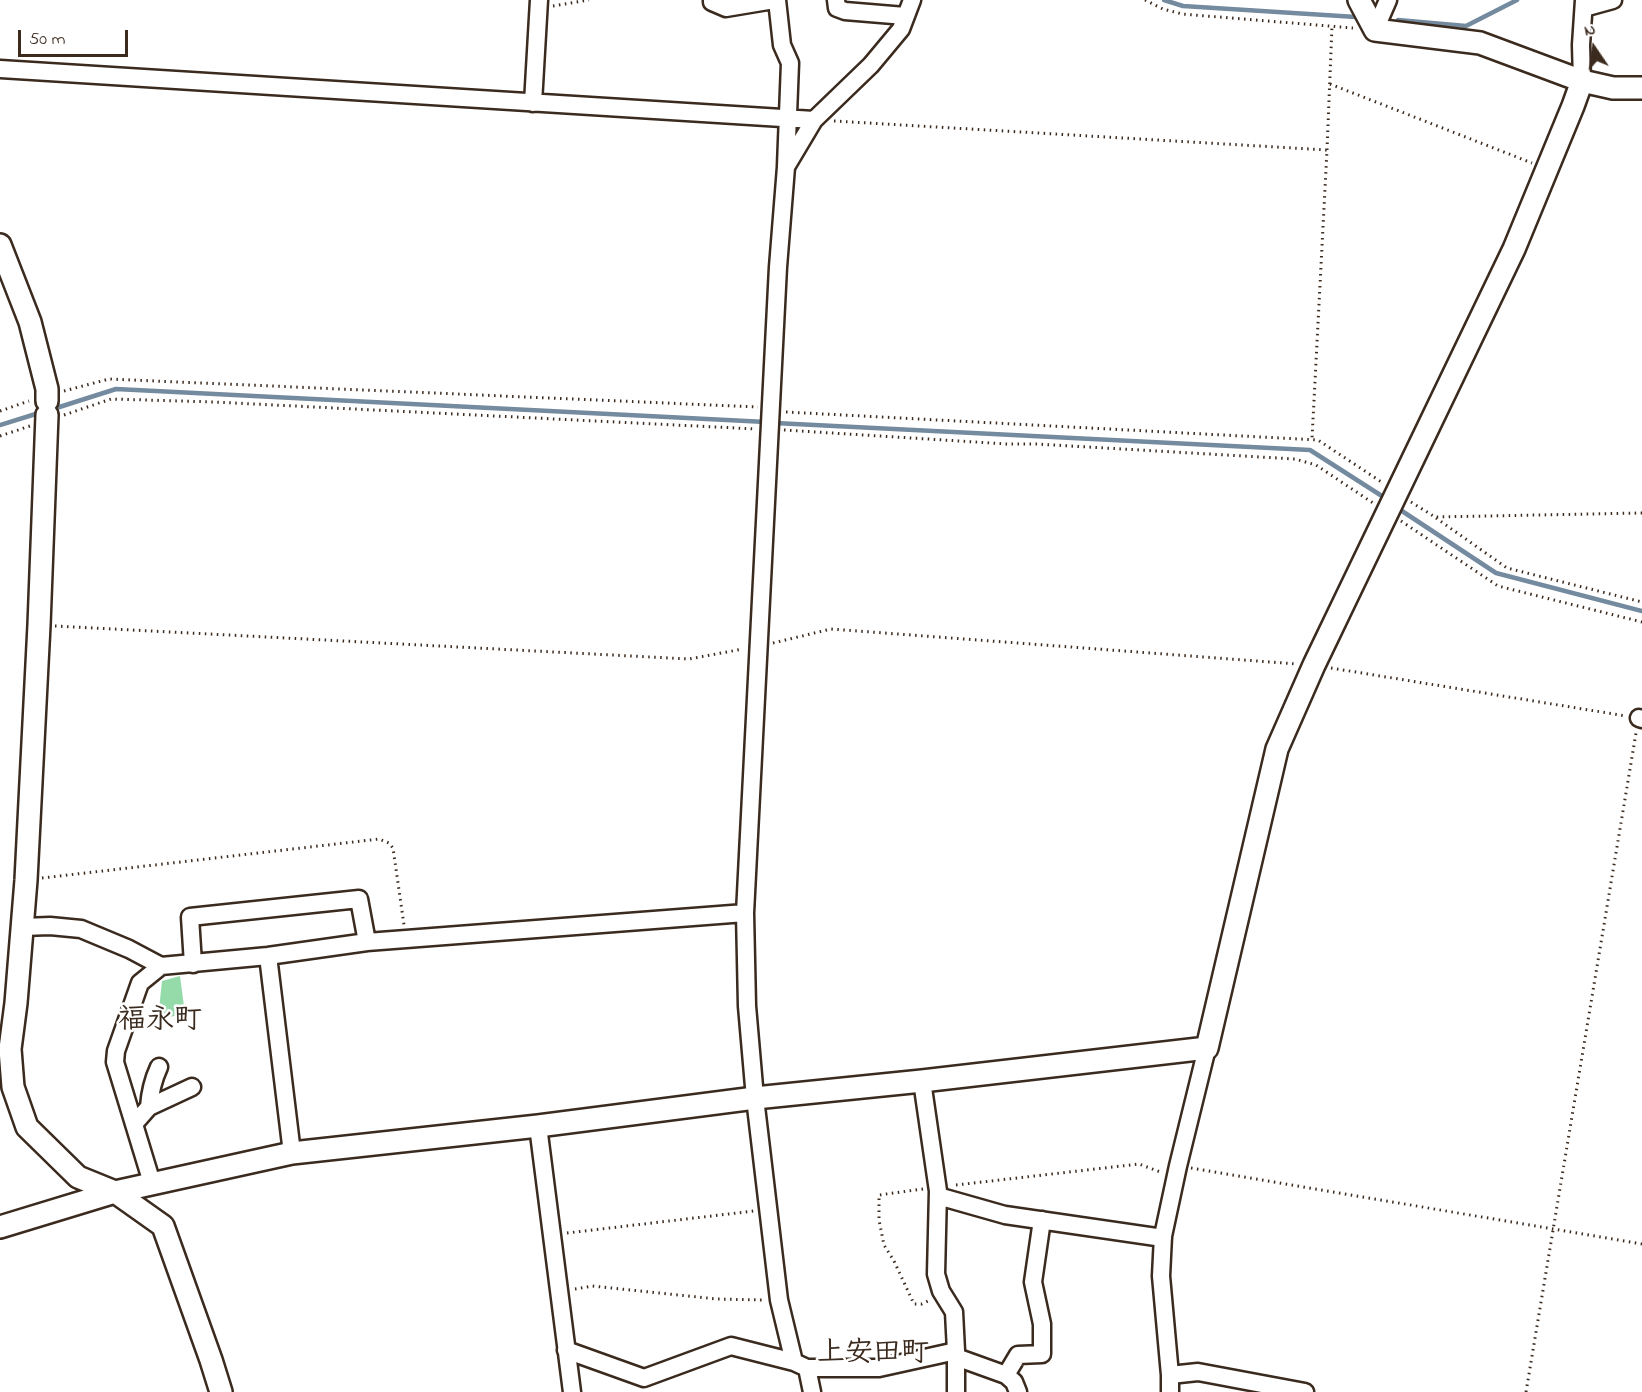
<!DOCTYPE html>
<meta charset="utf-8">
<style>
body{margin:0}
#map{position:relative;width:1642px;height:1392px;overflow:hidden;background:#fff;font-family:"Indie Flower",sans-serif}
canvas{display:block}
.north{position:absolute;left:1564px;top:18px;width:60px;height:60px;-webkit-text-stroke:4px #fff;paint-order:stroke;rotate:347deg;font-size:16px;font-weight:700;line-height:24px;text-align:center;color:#3b2a1e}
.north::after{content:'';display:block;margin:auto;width:21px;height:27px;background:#3b2a1e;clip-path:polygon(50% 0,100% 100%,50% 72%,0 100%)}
.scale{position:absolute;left:18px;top:30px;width:110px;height:27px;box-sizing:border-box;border:3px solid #3b2a1e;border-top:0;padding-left:8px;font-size:18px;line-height:21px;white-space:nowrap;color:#3b2a1e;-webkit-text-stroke:4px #fff;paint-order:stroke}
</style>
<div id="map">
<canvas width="1642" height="1392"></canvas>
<div class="north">N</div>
<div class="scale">50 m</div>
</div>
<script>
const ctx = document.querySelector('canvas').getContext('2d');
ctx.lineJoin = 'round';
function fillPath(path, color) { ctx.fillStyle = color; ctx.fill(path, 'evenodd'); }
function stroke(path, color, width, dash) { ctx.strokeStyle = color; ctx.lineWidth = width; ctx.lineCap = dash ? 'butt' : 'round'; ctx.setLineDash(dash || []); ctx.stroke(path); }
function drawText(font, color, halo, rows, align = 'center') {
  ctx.font = font + ' "Indie Flower","Klee One",sans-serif'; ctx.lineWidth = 5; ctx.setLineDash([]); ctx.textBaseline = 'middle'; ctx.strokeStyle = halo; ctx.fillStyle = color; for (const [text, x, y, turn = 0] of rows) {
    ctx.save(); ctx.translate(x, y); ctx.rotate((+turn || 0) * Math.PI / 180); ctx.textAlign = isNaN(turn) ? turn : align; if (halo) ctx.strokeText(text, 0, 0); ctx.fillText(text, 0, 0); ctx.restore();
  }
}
const green = new Path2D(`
 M180,976L185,1014L158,1019L162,981Z`);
const stream = new Path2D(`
 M1164,0L1183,6L1356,17
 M1398,20L1466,26L1517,0
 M50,410L116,389L766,422
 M775,423L1310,450L1385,498
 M0,425L42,412
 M1402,511L1496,573L1642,611`);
const path = new Path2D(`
 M1145,0L1163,9L1182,14L1353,28
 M553,6L589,0
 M1330,84L1532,163
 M834,121L1327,150L1312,439
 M1327,150L1332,26
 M64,391L109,379L758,407
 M0,411L29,401
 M786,412L1318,440L1383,483
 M64,415L111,399L214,402L756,429
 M784,430L1007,444H1036L1295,459L1316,465L1373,503
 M0,436L30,426
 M1411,502L1435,517L1642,513
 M1436,518L1507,568L1642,602
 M1401,521L1498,586L1642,622
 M55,626L689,659L743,649
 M773,643L831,629L1297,664
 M1331,668L1626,716
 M42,878L379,839L389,843L393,848L404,925
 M1191,1168L1642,1244
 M956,1185L1139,1164L1163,1173
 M923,1189L879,1195V1220L884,1245L894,1261L914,1304H922L930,1300
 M567,1233L754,1211
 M575,1289L592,1286L717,1299L765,1300
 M1526,1392L1636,733`);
const minor = new Path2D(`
 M712,0V2L726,8L774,0
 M777,0L782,45L790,63L786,166
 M836,0L837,8L845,11L905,16
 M1584,8L1613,0
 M1375,30L1388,0
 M0,69L814,120
 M1582,81L1581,45L1584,0
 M533,103L539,0
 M1639,718L1642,719
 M23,927L50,926L81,929L129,949L161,966L268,956L367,942L745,913
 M268,956L292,1153
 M193,964L190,917L359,899L367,942
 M922,1081L938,1191L936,1274L941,1291L954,1312L956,1351
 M149,1107C150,1092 153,1080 159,1067
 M134,1124L149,1107L192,1087
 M538,1126L572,1392
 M152,1183L115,1062L116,1051L140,983L161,966
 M938,1196L1005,1215L1163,1238
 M566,1350L644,1378L731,1346L794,1362
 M956,1357L1006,1375L1014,1382L1018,1392
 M807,1368H879L956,1351V1392
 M1006,1375L1018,1355L1042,1354V1324L1033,1282L1042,1220
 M1170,1375L1198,1372L1305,1392
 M812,1392L807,1368L794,1362L779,1300L755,1098L747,1006L745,913L778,267L786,167L814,120L871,65L901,29L912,0
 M1170,1392V1375L1161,1276L1163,1236L1178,1166L1207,1048`);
const tertiary = new Path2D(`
 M1359,0L1375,30L1480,43L1582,81L1613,88H1642
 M0,245L30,322L47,389V401
 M47,415L39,625L26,880L16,1003L10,1049L13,1087L27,1127L78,1177L115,1192L163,1226L211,1360L221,1392
 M0,1227L115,1192L292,1153L538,1126L755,1098L922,1081L1207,1048L1277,749L1314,665L1514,249L1573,106L1582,81`);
const quarterNames = [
 ["福永町",160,1022],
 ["上安田町",873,1355]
];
fillPath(green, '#95dba9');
stroke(stream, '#738a9f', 4.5);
stroke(minor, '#3b2a1e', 21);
stroke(tertiary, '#3b2a1e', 26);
stroke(path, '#3b2a1e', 3, [1.5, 4.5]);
stroke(minor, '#fff', 16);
stroke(tertiary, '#fff', 21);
drawText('bold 28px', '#3b2a1e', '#fff', quarterNames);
</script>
